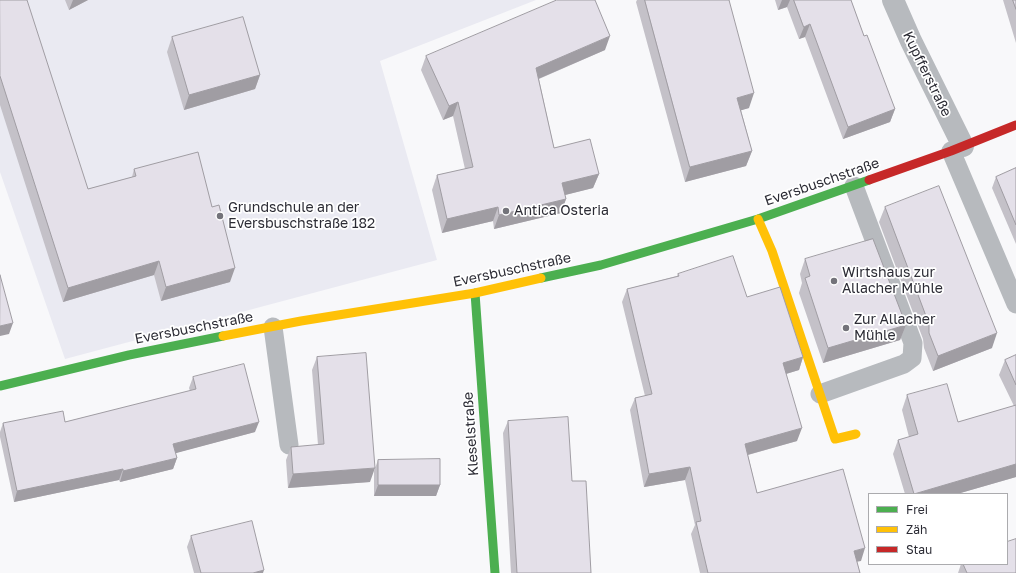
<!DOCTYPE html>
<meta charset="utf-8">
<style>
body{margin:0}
#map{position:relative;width:1016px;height:573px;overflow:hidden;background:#f8f8fa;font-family:"Golos Text",sans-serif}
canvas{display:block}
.legend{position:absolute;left:868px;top:493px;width:140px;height:72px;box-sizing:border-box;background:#fff;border:1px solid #ababae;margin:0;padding:5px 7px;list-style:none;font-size:12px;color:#2c2c35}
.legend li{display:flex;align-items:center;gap:8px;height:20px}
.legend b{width:20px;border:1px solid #ababae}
</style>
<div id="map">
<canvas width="1016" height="573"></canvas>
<ul class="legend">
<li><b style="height:5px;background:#4caf50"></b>Frei</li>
<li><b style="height:5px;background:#ffc107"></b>Zäh</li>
<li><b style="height:5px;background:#c62828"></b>Stau</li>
</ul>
</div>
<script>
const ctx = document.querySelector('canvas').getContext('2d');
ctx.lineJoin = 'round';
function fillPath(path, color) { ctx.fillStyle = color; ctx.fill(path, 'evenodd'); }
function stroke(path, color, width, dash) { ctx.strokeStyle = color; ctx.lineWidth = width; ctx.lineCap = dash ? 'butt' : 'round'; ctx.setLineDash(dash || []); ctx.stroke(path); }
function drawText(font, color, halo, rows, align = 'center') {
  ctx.font = font + ' "Golos Text",sans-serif'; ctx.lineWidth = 3.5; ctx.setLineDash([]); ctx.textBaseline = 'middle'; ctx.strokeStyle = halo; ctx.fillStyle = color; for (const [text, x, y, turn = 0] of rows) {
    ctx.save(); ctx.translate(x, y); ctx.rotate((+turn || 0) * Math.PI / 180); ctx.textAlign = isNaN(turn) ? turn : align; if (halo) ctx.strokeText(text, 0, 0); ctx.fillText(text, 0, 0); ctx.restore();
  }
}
const built = new Path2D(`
 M0,0H536L380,61L437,260L65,359L0,172Z`);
const lane = new Path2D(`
 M951,151L1016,304
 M273,327L289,445
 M820,394L904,364L912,358L913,343L854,186`);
const street = new Path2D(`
 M893,0L911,41L963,146`);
const fast = new Path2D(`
 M541,278L601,265L758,219L869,180
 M475,293L495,573
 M0,386L129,355L223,336`);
const slow = new Path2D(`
 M758,219L772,251L835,439L856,434
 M223,336L301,321L475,293L541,278`);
const jam = new Path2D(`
 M869,180L951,151L1016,125`);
const wall = new Path2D(`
 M0,0L88,189L132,177L134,169L230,282L161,301L154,275L63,302L0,105Z
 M65,0H88L69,10Z
 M637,0H729L749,108L741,110L752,151L746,166L685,182L636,2Z
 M775,0H851L864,36L895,109L890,122L843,139L805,37L799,39L787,7L778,10Z
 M1003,0H1016V43Z
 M172,37L260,75L255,89L184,110L167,52Z
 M605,50L539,79L554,148L599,174L593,188L565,195L566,199L561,213L494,229L493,221L442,233L432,190L437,175L465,169L453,116L443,120L421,70L426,56Z
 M1016,168V244L992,188L996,177Z
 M885,207L992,348L933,371L924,348L923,339L879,222Z
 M805,259L906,325L900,340L823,363L799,293L802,283L800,274Z
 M678,274L747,297L803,357L799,370L786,374L797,441L748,455L757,493L861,561H857L860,573H700L691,534L695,525L685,480L644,487L630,410L635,398L645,396L622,302L627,289L677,276Z
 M1016,355V477L957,494H905L893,454L898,440L909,437L902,410L907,395L958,422L1014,406L999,375L1005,360Z
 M317,357L370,482L288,488L286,460L291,447L318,445L312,370Z
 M193,377L255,432L175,453L177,458L173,469L120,482L119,480L14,502L0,437V432L3,423L65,422L190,391L189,388Z
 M508,421L572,481L591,573H511L503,433Z
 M378,460L440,485L436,496H374V471Z
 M191,536L263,573H194L187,547Z
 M961,564H1007L1016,573H958Z`);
const shadedWall = new Path2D(`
 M73,0H88L69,10Z
 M782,0H790L787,7L778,10Z
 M810,24L805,37L799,39L804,27Z
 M610,36L605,50L531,82L536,68Z
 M260,75L255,89L184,110L189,95Z
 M754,93L749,108L732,113L737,98Z
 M458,102L453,116L443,120L449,106Z
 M895,109L890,122L843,139L848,127Z
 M752,151L746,166L685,182L690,167Z
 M599,174L593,188L557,197L562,183Z
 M566,199L561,213L494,229L499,215Z
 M498,207L493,221L442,233L447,219Z
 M159,261L154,275L63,302L68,288Z
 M235,268L230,282L161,301L166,287Z
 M13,323L9,334L0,336V326Z
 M906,325L900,340L823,363L828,348Z
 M997,333L992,348L933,371L938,356Z
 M803,357L799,370L779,376L783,363Z
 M259,422L255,432L169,455L173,444Z
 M802,428L797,441L740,457L745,444Z
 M177,458L173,469L120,482L123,471Z
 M1016,464V477L957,494H914Z
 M690,467L685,480L644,487L649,474Z
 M375,468L370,482L288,488L293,474Z
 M123,469L119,480L14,502L17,491Z
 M378,485H440L436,496H374Z
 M865,548L861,561L850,563L854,551Z
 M264,570L263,573H253Z`);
const building = new Path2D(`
 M0,0H27L88,189L136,176L134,169L198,152L212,207L219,205L235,268L166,287L159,261L68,288L0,76Z
 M557,0H595L610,36L536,68L554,148L590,139L599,174L562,183L566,199L499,215L498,207L447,219L437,175L473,167L458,102L449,106L426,56Z
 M645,0H729L754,93L737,98L752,151L690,167Z
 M794,0H851L864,36L867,35L895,109L848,127L810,24L804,27Z
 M1013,0H1016V9Z
 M243,17L260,75L189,95L172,37Z
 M1016,168V225L996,177Z
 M939,186L997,333L938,356L929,333V324L885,207Z
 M873,239L906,325L828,348L805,278L810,276L805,259Z
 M733,256L747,297L780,287L803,357L783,363L802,428L745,444L757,493L843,469L865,548L854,551L860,573H708L696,522L701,521L690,467L649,474L635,398L652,394L627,289L679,276L678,274Z
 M0,275L13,323L0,326Z
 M366,353L375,468L293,474L291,447L324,444L317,357Z
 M1016,355V385L1005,360Z
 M244,364L259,422L173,444L177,458L123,471V469L17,491L3,423L63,411L65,422L196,389L193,377Z
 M947,384L958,422L1016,405V464L914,494L898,440L918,434L907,395Z
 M568,417L572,481H586L591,573H517L508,421Z
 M440,459V485H378V460Z
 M252,521L264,570L253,573H201L191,536Z
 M1016,539V573H967L963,564H1007V542Z`);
const markers = [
 [506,211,4,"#73737a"],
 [220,216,4,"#73737a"],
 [834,281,4,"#73737a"],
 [846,328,4,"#73737a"]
];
const streetNames = [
 ["Kupfferstraße",927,74,64],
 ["Eversbuschstraße",822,182,-19],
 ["Eversbuschstraße",512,270,-12],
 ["Eversbuschstraße",194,328,-11],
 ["Kleselstraße",471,434,-94]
];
const poiNames = [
 ["Grundschule an der",228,208],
 ["Eversbuschstraße 182",228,224],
 ["Antica Osteria",514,211],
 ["Wirtshaus zur",842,273],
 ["Allacher Mühle",842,289],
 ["Zur Allacher",854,320],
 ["Mühle",854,336]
];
fillPath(built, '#eaeaf2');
stroke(lane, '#b7babe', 19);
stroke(street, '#b7babe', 22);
stroke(fast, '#4caf50', 9);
stroke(slow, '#ffc107', 9);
stroke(jam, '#c62828', 9);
fillPath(wall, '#c4c1c8');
fillPath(shadedWall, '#a09da3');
fillPath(building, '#e4e0e9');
stroke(building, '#a09da3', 1);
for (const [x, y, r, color] of markers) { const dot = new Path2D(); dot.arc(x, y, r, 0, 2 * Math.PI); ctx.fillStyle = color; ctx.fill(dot); stroke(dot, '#fff', 1.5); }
drawText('14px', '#2c2c35', '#fff', streetNames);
drawText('14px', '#2c2c35', '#fff', poiNames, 'left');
</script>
